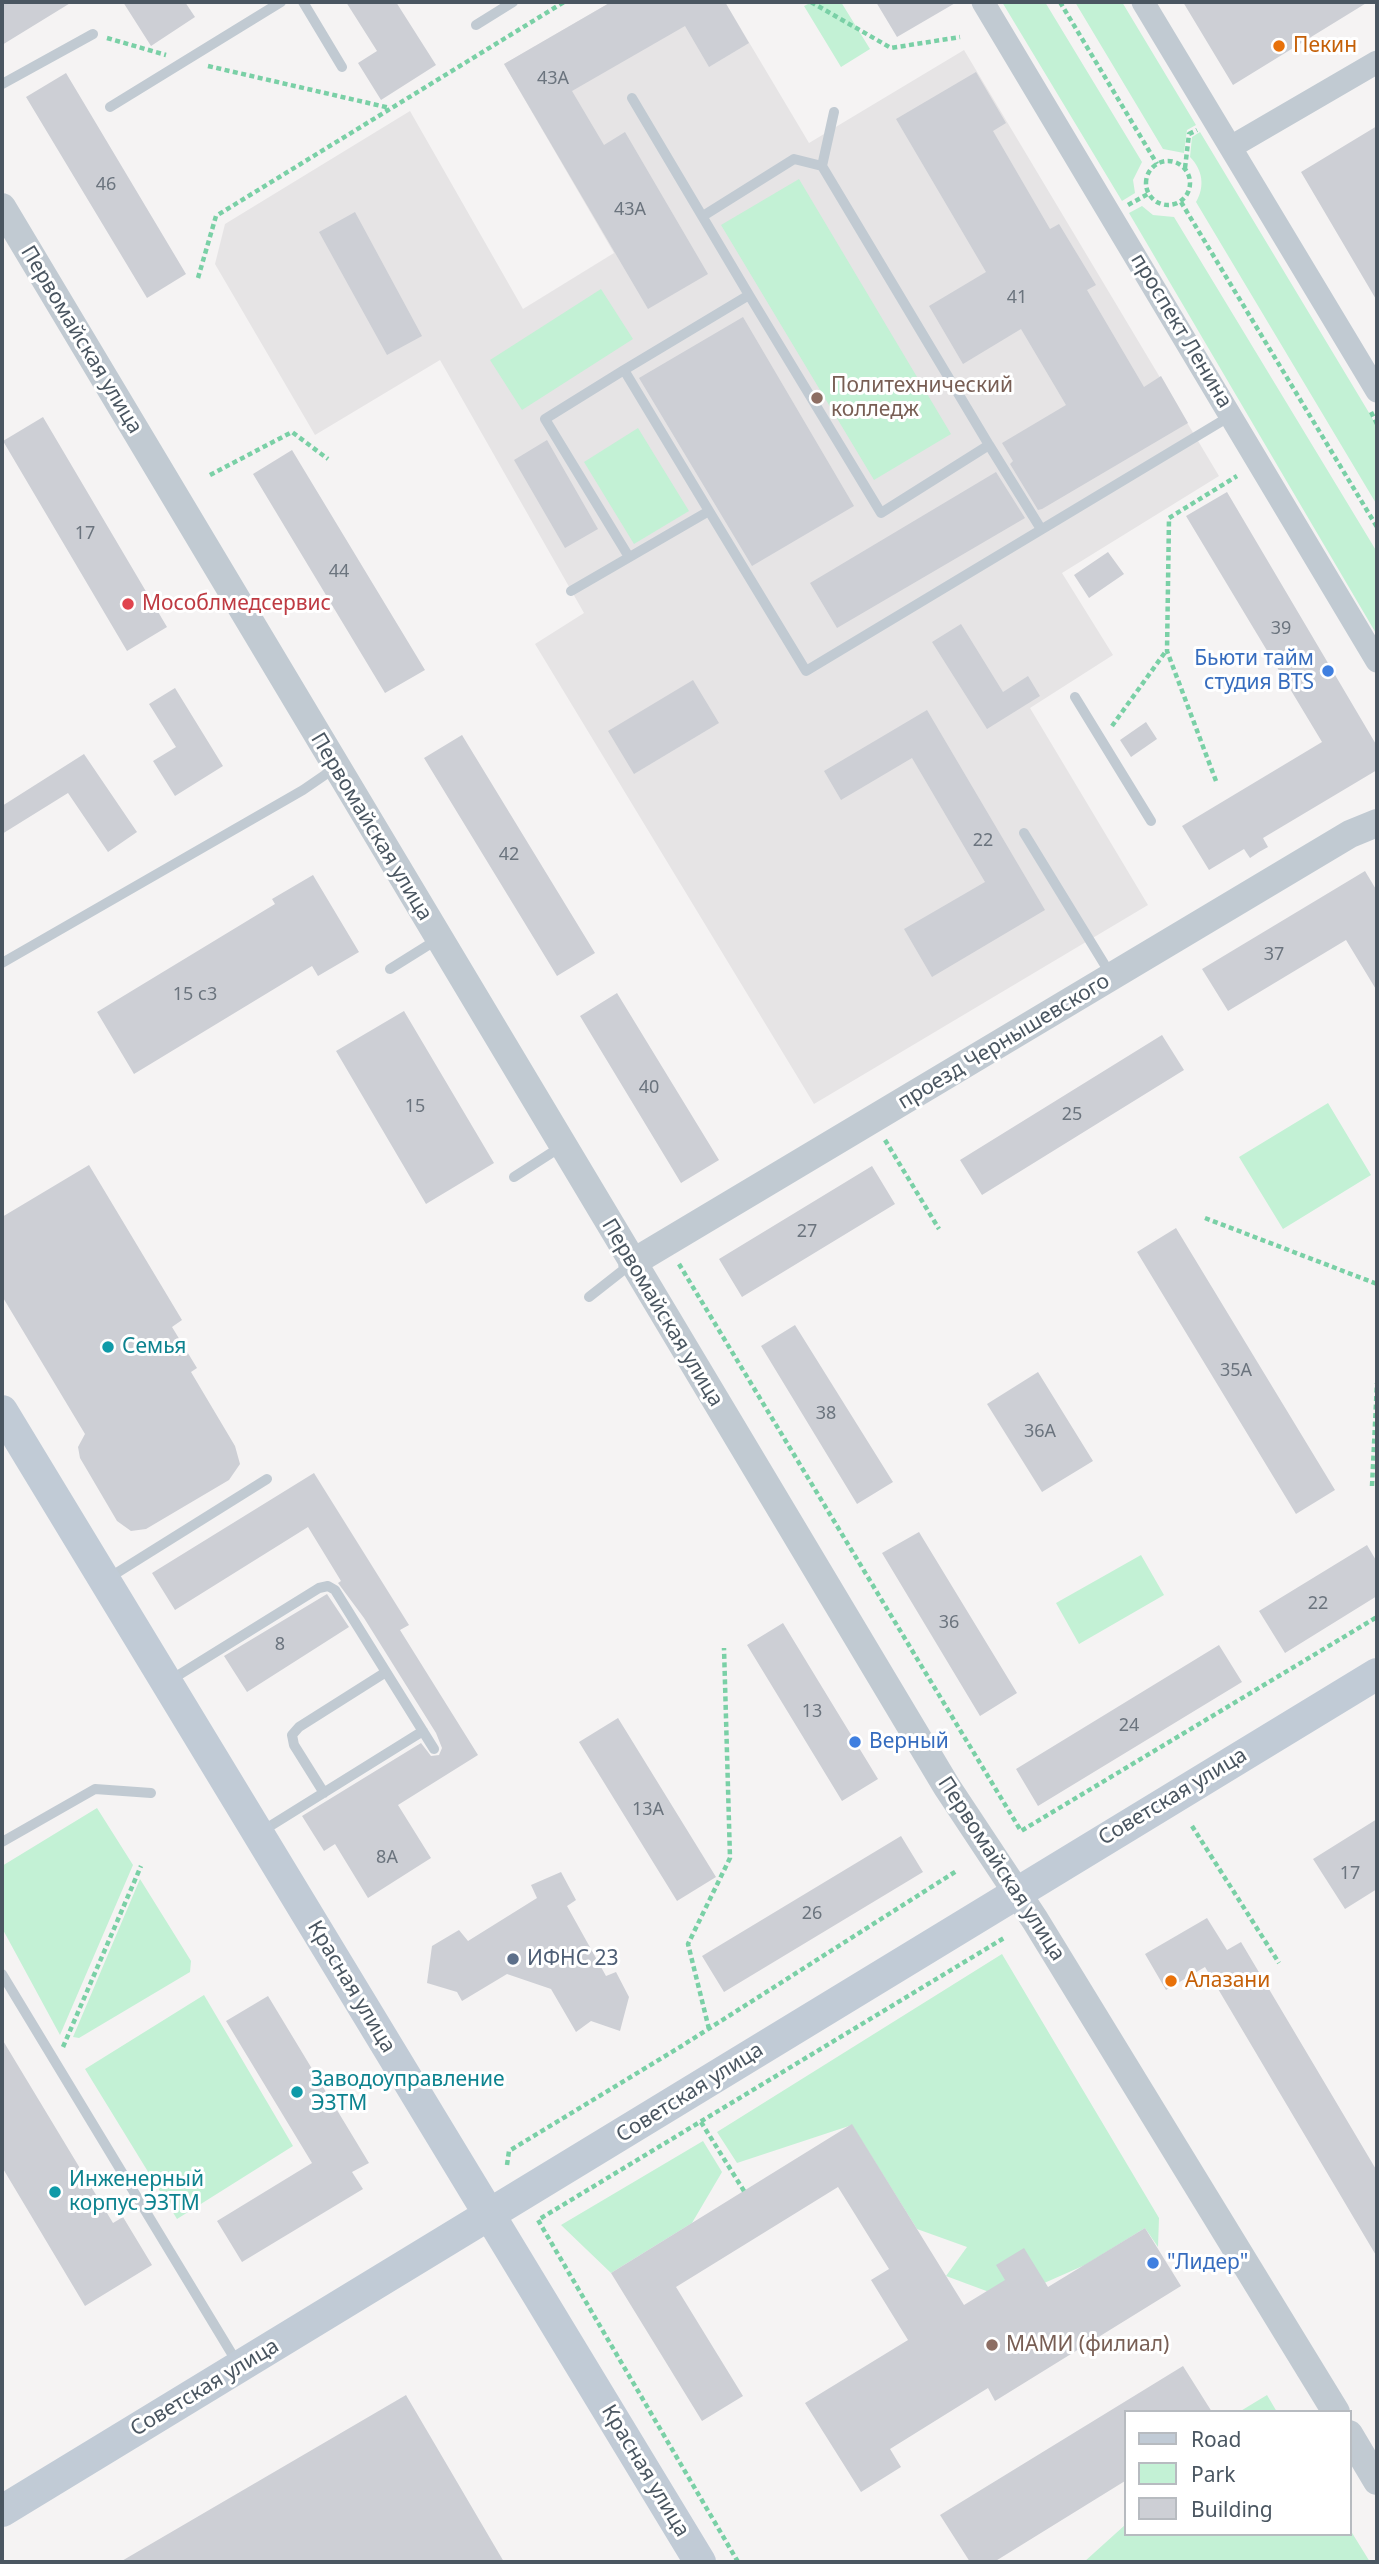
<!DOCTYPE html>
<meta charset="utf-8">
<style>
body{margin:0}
#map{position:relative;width:1379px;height:2564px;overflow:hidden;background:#f5f3f3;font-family:"Noto Sans",sans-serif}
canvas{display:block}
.frame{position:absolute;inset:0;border:4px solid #4a5661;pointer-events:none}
.legend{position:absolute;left:1124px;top:2410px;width:228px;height:126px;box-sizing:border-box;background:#fff;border:2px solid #b7bbc0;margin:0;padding:9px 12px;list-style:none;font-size:21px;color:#4a5661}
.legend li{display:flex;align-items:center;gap:14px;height:35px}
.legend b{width:35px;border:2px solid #b7bbc0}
</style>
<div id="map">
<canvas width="1379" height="2564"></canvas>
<div class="frame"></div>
<ul class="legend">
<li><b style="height:9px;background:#c1cbd6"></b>Road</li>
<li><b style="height:19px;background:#c3f1d5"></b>Park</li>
<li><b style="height:19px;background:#cdcfd5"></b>Building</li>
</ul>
</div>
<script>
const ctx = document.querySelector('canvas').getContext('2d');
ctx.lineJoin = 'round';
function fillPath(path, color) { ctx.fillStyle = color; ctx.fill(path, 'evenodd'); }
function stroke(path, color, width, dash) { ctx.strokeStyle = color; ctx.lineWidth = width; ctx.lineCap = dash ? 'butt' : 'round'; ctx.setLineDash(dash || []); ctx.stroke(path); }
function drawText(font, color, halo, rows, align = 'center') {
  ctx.font = font + ' "Noto Sans",sans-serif'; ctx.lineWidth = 6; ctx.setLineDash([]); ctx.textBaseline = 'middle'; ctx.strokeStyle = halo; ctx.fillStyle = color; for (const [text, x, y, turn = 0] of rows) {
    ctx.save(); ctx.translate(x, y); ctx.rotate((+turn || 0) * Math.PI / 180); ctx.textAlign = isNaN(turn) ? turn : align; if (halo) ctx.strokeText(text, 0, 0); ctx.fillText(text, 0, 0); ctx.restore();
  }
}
const education = new Path2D(`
 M611,2H725L809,143L964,50L1219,476L1062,573L1113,655L1030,708L1148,905L814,1104L535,644L584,613L440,360L315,435L215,264L225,224L410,111L523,309L614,253L504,64Z`);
const green = new Path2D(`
 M812,2H841L870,49L841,67L804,6Z
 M1002,2H1045L1142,162L1133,180L1135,193L1122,201Z
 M1075,2H1122L1196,125L1187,130L1184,153L1163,149Z
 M1200,132L1377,426V505L1196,202C1205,187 1203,170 1190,157L1192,137Z
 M799,179L951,434L874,480L721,225Z
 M1142,206L1153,215L1174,217L1377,552V635L1129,213Z
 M601,289L633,339L522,410L490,360Z
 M638,428L689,511L634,544L584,462Z
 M1328,1103L1371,1175L1283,1229L1239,1157Z
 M1141,1555L1164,1595L1079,1644L1056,1603Z
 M97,1808L133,1865L60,2035L2,1928V1866Z
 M140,1879L191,1961L190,1972L79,2038L73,2037Z
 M1002,1954L1159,2218L1158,2247L1145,2228L1085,2265L1008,2299L946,2276L967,2247L917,2229L852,2125L737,2163L717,2132Z
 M204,1995L293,2146L177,2219L85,2069Z
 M703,2141L722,2172L692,2223L611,2273L561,2225Z
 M1267,2395L1277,2412H1239Z
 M1125,2525V2534H1349V2528L1370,2562H1084Z`);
const building = new Path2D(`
 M2,2H72L2,45Z
 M123,2H185L195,17L151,46Z
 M346,2H396L436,65L381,100L358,63L377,51Z
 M611,2H725L749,43L709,67L685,26L572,91L604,145L625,132L708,274L648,309L504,64Z
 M876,2H957L897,37Z
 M1183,2H1368L1233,85Z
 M976,72L1006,123L993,131L1050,229L1059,224L1096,285L1087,290L1144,387L1161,376L1188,423L1042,509L1038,510L1010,464L1013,461L1002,443L1066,405L1021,329L963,364L929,306L986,272L896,119Z
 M66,73L186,274L147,298L26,97Z
 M1377,126V301L1301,172Z
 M355,212L422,336L387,355L319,232Z
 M743,317L854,506L752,566L639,378Z
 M43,417L167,627L127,651L3,441Z
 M547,440L598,529L565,548L514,460Z
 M292,450L425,670L385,693L253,474Z
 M996,472L1025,518L837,628L810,583Z
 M1227,492L1377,746V770L1263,838L1268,847L1259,852L1250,858L1244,849L1209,870L1182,826L1322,742L1186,516Z
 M1108,552L1124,574L1089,598L1074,575Z
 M961,624L1003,692L1028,676L1040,696L987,729L932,642Z
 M693,680L719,723L634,774L608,731Z
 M175,688L223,766L175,796L153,761L176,747L149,704Z
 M927,710L1045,910L932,977L904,929L985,882L912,758L841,800L824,771Z
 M1146,722L1157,739L1131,757L1120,740Z
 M462,735L595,953L557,976L424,758Z
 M84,754L137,832L108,852L68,793L2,834V806Z
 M1365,871L1377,891V991L1346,940L1228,1011L1202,969Z
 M313,875L359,952L318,976L312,966L134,1074L97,1012L275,904L272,899Z
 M617,993L719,1160L681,1183L580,1016Z
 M404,1011L494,1163L426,1204L336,1051Z
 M1162,1035L1184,1070L982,1195L960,1160Z
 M89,1165L182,1320L172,1327L197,1368L191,1372L235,1446L240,1464L229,1480L146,1529L131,1531L117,1521L80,1458L78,1447L85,1434L2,1296V1217Z
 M872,1166L895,1204L742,1297L719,1259Z
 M1176,1228L1335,1490L1296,1514L1137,1252Z
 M795,1325L893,1482L857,1504L761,1346Z
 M1038,1372L1093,1461L1042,1492L987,1404Z
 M314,1473L409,1625L400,1630L478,1755L398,1805L431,1858L368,1898L335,1844L324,1851L302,1816L421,1743L431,1756L439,1755L442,1748L436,1733L364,1618L338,1583L341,1581L308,1527L175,1610L152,1573Z
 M919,1532L1017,1693L980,1716L882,1553Z
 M1367,1545L1377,1562V1596L1285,1653L1259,1611Z
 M327,1594L349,1627L247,1692L224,1656Z
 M783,1623L878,1779L842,1801L747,1645Z
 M1219,1645L1242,1682L1038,1806L1016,1769Z
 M618,1718L716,1877L677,1901L579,1742Z
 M1377,1819V1889L1345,1909L1313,1859Z
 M901,1836L923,1872L724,1992L702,1956Z
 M561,1872L576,1900L567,1906L606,1976L616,1972L629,1997L620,2031L591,2021L576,2032L551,1989L507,1974L462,2001L457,1992L427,1983L432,1946L459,1930L468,1941L537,1898L531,1885Z
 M1207,1918L1227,1950L1241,1942L1377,2171V2257L1205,1967L1166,1990L1145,1954Z
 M268,1996L369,2163L352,2172L363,2189L242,2262L217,2221L312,2163L226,2021Z
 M2,2039L113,2223L123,2217L152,2265L85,2306L2,2167Z
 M852,2124L964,2305L1005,2280L996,2265L1024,2248L1048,2287L1145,2228L1181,2286L995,2401L988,2388L890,2449L901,2467L861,2492L805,2403L908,2340L871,2280L889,2269L838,2187L676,2287L743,2396L702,2421L611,2273Z
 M1183,2366L1212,2412H1125V2481L994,2562H970L940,2515Z
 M406,2395L504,2562H120Z`);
const path = new Path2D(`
 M811,2L891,48L960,37
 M1060,2L1157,164
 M107,38L166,55
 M208,66L390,108
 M1146 183a22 22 0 1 1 44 0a22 22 0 1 1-44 0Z
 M1185,168L1189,134L1197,130
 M1181,202L1377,527
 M1128,205L1148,194
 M198,278L216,216L564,2
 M1371,412L1377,424
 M210,475L292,432L328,459
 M1112,726L1166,651
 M1216,781L1167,651L1169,518L1237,476
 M885,1140L939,1229
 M1205,1218L1377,1284
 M679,1264L1021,1831L1377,1617
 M1372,1486L1377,1383
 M1192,1826L1279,1963
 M709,2029L688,1944L730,1858L724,1648
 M63,2047L141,1866
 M701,2122L744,2191
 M507,2165L509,2151L680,2047L958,1870
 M738,2562L538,2220L1004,1938`);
const service = new Path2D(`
 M303,2L342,67
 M476,25L513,2
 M2,84L93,34
 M632,98L749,295
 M110,107L281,2
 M834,112L822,166L989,445
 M703,216L794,159L822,166
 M624,370L545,419L629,557
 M709,511L624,370L749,295L881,513L989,445L1041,529
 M571,591L709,511L806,671L1232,415
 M1075,697L1151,821
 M1024,833L1111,975
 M2,963L303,790L335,768
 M390,969L438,939
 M514,1177L562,1146
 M589,1297L631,1264
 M107,1579L267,1479
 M169,1681L319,1588L328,1586L335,1590L434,1749
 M324,1793L294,1745L292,1735L299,1727L386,1672
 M259,1833L423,1731
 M2,1842L95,1789L151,1793
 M2,1974L238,2364`);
const minor = new Path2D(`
 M983,2L1377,661
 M1143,2L1377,391
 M1231,147L1377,62`);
const tertiary = new Path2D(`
 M2,207L947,1787L1035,1920L1336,2412
 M632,1263L1350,834L1377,823
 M1349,2434L1377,2481`);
const secondary = new Path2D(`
 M2,1411L700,2562
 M2,2511L1377,1674`);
const markers = [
 [1279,46,7,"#e8710a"],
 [817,398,7,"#8d6e63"],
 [128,604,7,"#e0444e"],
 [1328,671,7,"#3f7fe0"],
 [108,1347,7,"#0f9aa8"],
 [855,1742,7,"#3f7fe0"],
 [513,1959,7,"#5c6f8a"],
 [1171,1981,7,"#e8710a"],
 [297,2092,7,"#0f9aa8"],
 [55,2192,7,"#0f9aa8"],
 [1153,2263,7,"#3f7fe0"],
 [992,2345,7,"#8d6e63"]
];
const numberNames = [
 ["43А",553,79],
 ["46",106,185],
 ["43А",630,210],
 ["41",1017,298],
 ["17",85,534],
 ["44",339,572],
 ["39",1281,629],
 ["22",983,841],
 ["42",509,855],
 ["37",1274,955],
 ["15 с3",195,995],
 ["40",649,1088],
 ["15",415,1107],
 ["25",1072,1115],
 ["27",807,1232],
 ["35А",1236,1371],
 ["38",826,1414],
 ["36А",1040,1432],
 ["22",1318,1604],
 ["36",949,1623],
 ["8",280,1645],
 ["13",812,1712],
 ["24",1129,1726],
 ["13А",648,1810],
 ["8А",387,1858],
 ["17",1350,1874],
 ["26",812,1914]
];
const foodNames = [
 ["Пекин",1293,46],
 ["Алазани",1185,1981]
];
const streetNames = [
 ["проспект Ленина",1181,331,59],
 ["Первомайская улица",81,340,59],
 ["Первомайская улица",371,827,59],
 ["проезд Чернышевского",1004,1042,-31],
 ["Первомайская улица",662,1313,59],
 ["Советская улица",1173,1797,-31],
 ["Первомайская улица",1001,1869,57],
 ["Красная улица",351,1987,59],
 ["Советская улица",690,2093,-32],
 ["Советская улица",205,2388,-31],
 ["Красная улица",645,2471,59]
];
const educationNames = [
 ["Политехнический",831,386],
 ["колледж",831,410],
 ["МАМИ (филиал)",1006,2345]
];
const healthNames = [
 ["Мособлмедсервис",142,604]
];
const shopNames = [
 ["Бьюти тайм",1314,659,"right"],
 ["студия BTS",1314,683,"right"],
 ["Верный",869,1742],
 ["\"Лидер\"",1167,2263]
];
const cultureNames = [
 ["Семья",122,1347],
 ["Заводоуправление",311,2080],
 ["ЭЗТМ",311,2104],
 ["Инженерный",69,2180],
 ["корпус ЭЗТМ",69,2204]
];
const serviceNames = [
 ["ИФНС 23",527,1959]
];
fillPath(education, '#e6e4e5');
fillPath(green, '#c3f1d5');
fillPath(building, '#cdcfd5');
stroke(path, '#7ad0a6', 4.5, [5, 3.5]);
stroke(service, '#c1cad2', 10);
stroke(minor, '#c1cad2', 23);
stroke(tertiary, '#c1cad2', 28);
stroke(secondary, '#c1cbd6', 32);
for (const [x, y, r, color] of markers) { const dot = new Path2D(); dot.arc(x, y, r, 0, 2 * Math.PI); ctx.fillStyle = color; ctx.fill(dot); stroke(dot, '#fff', 2.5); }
drawText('18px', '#6b747e', null, numberNames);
drawText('21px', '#c56008', '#fff', foodNames, 'left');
drawText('21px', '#4a5661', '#fff', streetNames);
drawText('21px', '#785e54', '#fff', educationNames, 'left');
drawText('21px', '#be3a42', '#fff', healthNames, 'left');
drawText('21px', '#366cbe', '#fff', shopNames, 'left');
drawText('21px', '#0d838f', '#fff', cultureNames, 'left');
drawText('21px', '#4e5e75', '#fff', serviceNames, 'left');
</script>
